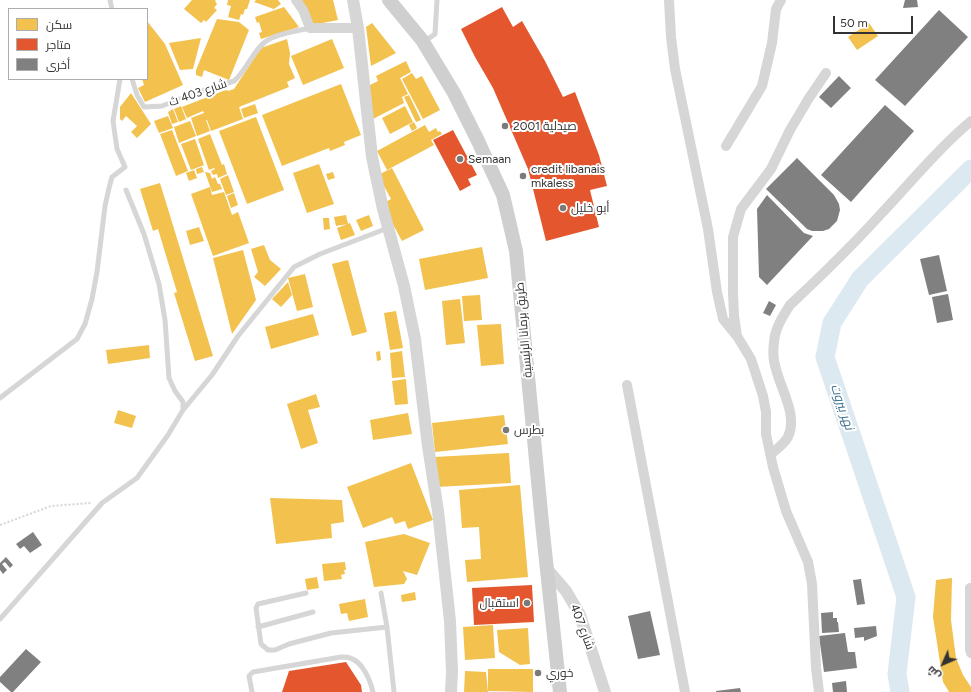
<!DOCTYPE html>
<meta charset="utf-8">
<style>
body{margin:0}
#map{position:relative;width:971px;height:692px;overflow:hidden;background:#fff;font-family:Figtree,Cairo,sans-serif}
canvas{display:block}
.legend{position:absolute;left:8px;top:8px;width:140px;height:72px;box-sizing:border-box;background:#fff;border:1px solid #adadad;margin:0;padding:5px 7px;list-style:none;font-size:12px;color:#323232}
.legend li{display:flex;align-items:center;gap:8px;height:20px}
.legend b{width:20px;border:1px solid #adadad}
.north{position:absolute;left:923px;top:644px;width:40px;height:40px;-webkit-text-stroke:3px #fff;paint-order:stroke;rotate:225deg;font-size:11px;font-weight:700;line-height:16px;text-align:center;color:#323232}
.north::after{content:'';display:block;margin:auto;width:14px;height:18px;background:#323232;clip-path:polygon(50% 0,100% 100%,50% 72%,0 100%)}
.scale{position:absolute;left:833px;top:16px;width:80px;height:18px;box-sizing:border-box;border:2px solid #323232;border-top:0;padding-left:5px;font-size:12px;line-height:14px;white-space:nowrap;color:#323232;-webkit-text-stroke:3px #fff;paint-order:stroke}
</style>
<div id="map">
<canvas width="971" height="692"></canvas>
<ul class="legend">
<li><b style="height:11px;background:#f2c14e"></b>سكن</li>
<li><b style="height:11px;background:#e4572e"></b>متاجر</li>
<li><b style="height:11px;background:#808080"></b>أخرى</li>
</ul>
<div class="north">ش</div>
<div class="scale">50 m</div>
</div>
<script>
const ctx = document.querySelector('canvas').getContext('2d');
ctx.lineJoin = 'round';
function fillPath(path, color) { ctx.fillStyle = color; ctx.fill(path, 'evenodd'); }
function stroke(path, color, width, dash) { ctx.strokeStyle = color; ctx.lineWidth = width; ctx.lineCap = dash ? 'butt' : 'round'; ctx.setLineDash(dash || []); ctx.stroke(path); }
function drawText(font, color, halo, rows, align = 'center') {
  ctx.font = font + ' Figtree,Cairo,sans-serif'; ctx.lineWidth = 4; ctx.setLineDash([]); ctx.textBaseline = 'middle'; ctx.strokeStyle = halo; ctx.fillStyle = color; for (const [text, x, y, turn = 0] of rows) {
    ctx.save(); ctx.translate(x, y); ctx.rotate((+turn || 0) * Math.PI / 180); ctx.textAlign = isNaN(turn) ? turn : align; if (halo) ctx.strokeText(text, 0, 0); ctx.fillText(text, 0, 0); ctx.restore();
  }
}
const homes = new Path2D(`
 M192,0H216L215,1L217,4L214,8L217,10L206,22L204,20L201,23L184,9Z
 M228,0H250L247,9H245L243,15L241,14L239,20L228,17L231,6L227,5Z
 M256,0H278L281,4L274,9L254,2Z
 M302,0H333L338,20L312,25Z
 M284,7L299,27L261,39L259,33L262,32L259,22L257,23L255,17Z
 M217,19L239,22L249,30L229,80L204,70L202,77L196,75V70Z
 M147,21L165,44L183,85L145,102L138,88L144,85L142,79H147Z
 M372,23L396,53L371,66L366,27Z
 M869,23L878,36L857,50L848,37Z
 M201,38L193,69L180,70L169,43Z
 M287,39L290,53L289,64L295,78L287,82L289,87L239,107L243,119L211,131L207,120H206L210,131L197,136L191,118L204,113L203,111L187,118L182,107L223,91L227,90L228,91L234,89L261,48Z
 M332,39L344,68L303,85L291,56Z
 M406,61L411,72L400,78L408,94L402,97L404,103L371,120L366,87L378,81L376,76Z
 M412,73L416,79L422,76L440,110L423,119L402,79Z
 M341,84L361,135L344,142L345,145L330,151L329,148L282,166L262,115Z
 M131,93L151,124L137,138L131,132L137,126L126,116L122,121L120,119V107Z
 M409,95L421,120L416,122L404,97Z
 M255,104L258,113L244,118L241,109Z
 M181,106L186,119L179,122L174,109Z
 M405,106L413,122L390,134L382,118Z
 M173,109L178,122L172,124L168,112Z
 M168,116L173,128L159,133L154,121Z
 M256,117L284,190L247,204L219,131Z
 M190,121L196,136L179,143L174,127Z
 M414,122L417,128L412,131L409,125Z
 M425,125L429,132L436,128L438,132L440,131L442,134L431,140L434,145L387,170L377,151Z
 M172,130L188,171L176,176L160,134Z
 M210,134L222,165L224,164L227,174L218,178L217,174L213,175L211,171L215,169L214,168L209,170L198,139Z
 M195,139L204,165L191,170L181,144Z
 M319,164L334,204L307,213L293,173Z
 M202,167L204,172L197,174L196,169Z
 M392,168L424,230L402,241L382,204L391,199L378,175Z
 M194,170L197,178L189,181L186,173Z
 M205,172L210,173L212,179L215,177L218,184H220L222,189L212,192Z
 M333,172L335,178L328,180L326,174Z
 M228,175L234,192L226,195L220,179Z
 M160,183L213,356L195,361L174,293L177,292L158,229L153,231L140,189Z
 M210,187L212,195L224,192L232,215L238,212L249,243L213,256L191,194Z
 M234,193L238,205L231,208L227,196Z
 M346,215L348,224L336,226L334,217Z
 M369,215L373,226L361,231L356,220Z
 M323,218H329L330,229L324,230Z
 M350,223L355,235L341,240L337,228Z
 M199,227L204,241L190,245L186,231Z
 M264,245L270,260L281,269L265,286L254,277L258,272L251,249Z
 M482,247L488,278L425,290L419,259Z
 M243,250L256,300L232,334L213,258Z
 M348,260L367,332L352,336L332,264Z
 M305,274L313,307L297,311L288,278Z
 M288,282L292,295L281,307L272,299Z
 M480,295L482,320L464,321L462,296Z
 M460,299L465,343L446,345L442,301Z
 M396,311L403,348L390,350L384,313Z
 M313,314L319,335L271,349L265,327Z
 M501,324L504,364L481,366L477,325Z
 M149,345L150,358L108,364L106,350Z
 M380,351L381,360L377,361L376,352Z
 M402,351L405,377L392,378L390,353Z
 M406,379L408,404L395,405L392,381Z
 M316,394L320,407L308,410L318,443L301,449L287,404Z
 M118,410L136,416L132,428L114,423Z
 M408,413L412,434L373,440L370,420Z
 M504,415L508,444L435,452L432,423Z
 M509,453L511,483L436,487L434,457Z
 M411,463L433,520L408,529L405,521L395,524L392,517L363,528L347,487Z
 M520,485L528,577L467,582L465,560L481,559L479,527L462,528L459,490Z
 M270,498L342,500L344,522L331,524L332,538L276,544Z
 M404,534L430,543L417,575L403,571L407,579L404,584L374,587L365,542Z
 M345,562L346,570H344L345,574L341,575L342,579L324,581L322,564Z
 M317,577L319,588L307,590L305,579Z
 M952,578L951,620L956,658L963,675L971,687V692H949L943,682L933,617L936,580Z
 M415,592L416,600L402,602L401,595Z
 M365,599L368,617L349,621L347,613L341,614L339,604Z
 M493,625L495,658L465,660L463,627Z
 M528,628L530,664L520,665L499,652L497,630Z
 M488,669H533V692L488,691Z
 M465,671L486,672L488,692H464Z`);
const shops = new Path2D(`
 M502,7L513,27L522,21L545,61L563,97L575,92L599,155L607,186L590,190L599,227L546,241L528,169L493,88L475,57L461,29Z
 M453,130L477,175L468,179L471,185L460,191L433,140Z
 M532,585L534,622L474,625L472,588Z
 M346,662L361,685L362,692H282L289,671Z`);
const river = new Path2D(`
 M900,692L897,674L906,597L825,357L832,323L860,279L971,169`);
const building = new Path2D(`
 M905,0H917L918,7L903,8Z
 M939,10L968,37L905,106L875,80Z
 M839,76L851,88L831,108L819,97Z
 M885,105L914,131L851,202L821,175Z
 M797,158L834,195L839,204L840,210L837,221L829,229L823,231H812L807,229L766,189Z
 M767,195L804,233L813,236L767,285L759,277L757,209Z
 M939,255L947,291L929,295L920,259Z
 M948,294L953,320L937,323L932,297Z
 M769,301L776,305L770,316L763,313Z
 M33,532L42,545L30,553L24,546L20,549L16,544Z
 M6,557L13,565L10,568L5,562L2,564L7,570L3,574L0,570V563Z
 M861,579L865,604L857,605L853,580Z
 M650,611L660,655L638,659L628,616Z
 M833,612V618H837V622H838L839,632L822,633L821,613Z
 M876,626L877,636L864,641V637L855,638L854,628Z
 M845,633L848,652H855L857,668L824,672L819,636Z
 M26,649L41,662L13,692H11L0,682V677Z
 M846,681L847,692H833L832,683Z
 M740,688L741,692H716V691Z`);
const path = new Path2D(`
 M0,525L51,506L91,503`);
const service = new Path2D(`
 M110,0L112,9
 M424,42L435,34L437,0
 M132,79L137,95L144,107L162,106L192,94L234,81C246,71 255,47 268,40C279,33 298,31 310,28
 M126,190L144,234L159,284L165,320L169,378L175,391L183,402V410
 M0,398L77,339L85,324L92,299L97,272L105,206L109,188L112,177L125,167L117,149L113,121L120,79
 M306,593L258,604L256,608L261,644L268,650H275L289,644L331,633L387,627
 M381,593L387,627L394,692
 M0,619L102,503L137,478L168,435L183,410L212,375L238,336L294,267L320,254L388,228
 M258,627L313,612
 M252,692L249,676L253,672L341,657C344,657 348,657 350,658C363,662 370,680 373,692`);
const minor = new Path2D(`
 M296,0L303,10L310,28H358
 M669,0L671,37L675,69L708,229L717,292L723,319L737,336L751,359L763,396L766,412V434L773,467L786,511L808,562L812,584L816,668L819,692
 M726,146L762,86L772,43L776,9L781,0
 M737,336L734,316L733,292V237L741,209L771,169L790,130L809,98L826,73
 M627,385L685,692
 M771,454C777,449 784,444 788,437C798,415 781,390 776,369C773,361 773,350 774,342C775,328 783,316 790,305C821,276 851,247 880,215C910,183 937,150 971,121
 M970,588V650L971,653`);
const tertiary = new Path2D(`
 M353,0L358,28L372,157L383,209L404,286L415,339L428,446L438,511L450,621L452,672L451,692
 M547,569L566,591L580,615L605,692`);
const secondary = new Path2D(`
 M389,0L422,40L454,93L478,141L503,195L516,251L542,523L560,692`);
const markers = [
 [505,126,4,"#7a7a7a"],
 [460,159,4,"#7a7a7a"],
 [523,176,4,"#7a7a7a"],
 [563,208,4,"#7a7a7a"],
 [506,430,4,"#7a7a7a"],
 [527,603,4,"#7a7a7a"],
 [538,673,4,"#7a7a7a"]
];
const streetNames = [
 ["شارع 403 ث",198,93,-19],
 ["طريق برمانا الرئيسية",524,330,-95],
 ["شارع 407",582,627,69]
];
const poiNames = [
 ["صيدلية 2001",513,126],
 ["Semaan",468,159],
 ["credit libanais",531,169],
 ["mkaless",531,183],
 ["أبو خليل",571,208],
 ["بطرس",514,430],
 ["استقبال",519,603,"right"],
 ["خوري",546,673]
];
const waterNames = [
 ["نهر بيروت",842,407,71]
];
fillPath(homes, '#f2c14e');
fillPath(shops, '#e4572e');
stroke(river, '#dce9f0', 19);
fillPath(building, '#808080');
stroke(path, '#d5d5d5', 2, [2, 2]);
stroke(service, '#d6d6d6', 5);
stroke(minor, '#d6d6d6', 10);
stroke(tertiary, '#d6d6d6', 12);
stroke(secondary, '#cfcfcf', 14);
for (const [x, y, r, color] of markers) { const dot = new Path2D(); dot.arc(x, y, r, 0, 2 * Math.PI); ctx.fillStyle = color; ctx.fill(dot); stroke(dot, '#fff', 1.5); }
drawText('12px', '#323232', '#fff', streetNames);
drawText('12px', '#323232', '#fff', poiNames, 'left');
drawText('italic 13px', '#437391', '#fff', waterNames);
</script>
